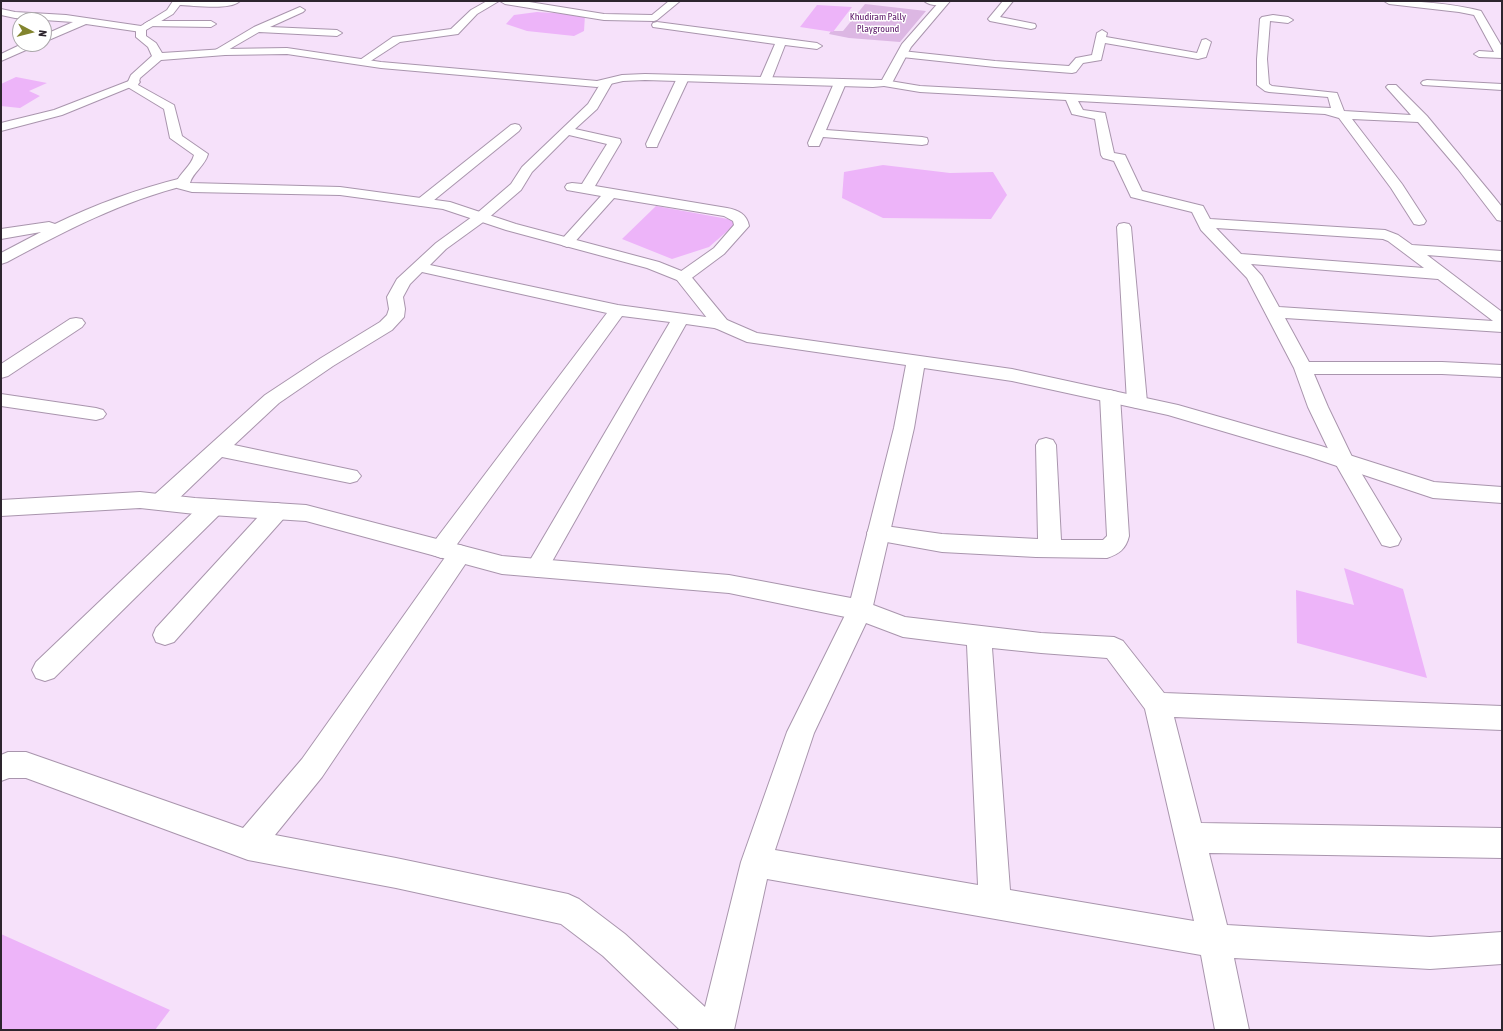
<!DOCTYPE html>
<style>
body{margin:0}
#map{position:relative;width:1503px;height:1031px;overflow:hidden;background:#f6e1fa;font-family:"Asap Condensed",sans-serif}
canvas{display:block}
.frame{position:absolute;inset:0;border:2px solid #2d252e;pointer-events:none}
.north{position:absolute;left:12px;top:12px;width:40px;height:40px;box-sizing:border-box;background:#fff;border:1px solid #aba8ab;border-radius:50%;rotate:97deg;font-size:11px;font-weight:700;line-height:16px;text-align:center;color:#2d252e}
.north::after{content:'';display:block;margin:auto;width:14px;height:18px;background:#82842e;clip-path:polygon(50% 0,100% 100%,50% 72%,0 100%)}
</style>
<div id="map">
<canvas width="1503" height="1031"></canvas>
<div class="frame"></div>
<div class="north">N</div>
</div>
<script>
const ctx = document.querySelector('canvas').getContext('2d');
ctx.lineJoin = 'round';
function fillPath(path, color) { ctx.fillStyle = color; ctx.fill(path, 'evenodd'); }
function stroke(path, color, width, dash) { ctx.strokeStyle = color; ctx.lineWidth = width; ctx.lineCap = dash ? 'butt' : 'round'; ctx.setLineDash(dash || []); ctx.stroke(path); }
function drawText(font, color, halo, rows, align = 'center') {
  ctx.font = font + ' "Asap Condensed",sans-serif'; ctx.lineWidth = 3; ctx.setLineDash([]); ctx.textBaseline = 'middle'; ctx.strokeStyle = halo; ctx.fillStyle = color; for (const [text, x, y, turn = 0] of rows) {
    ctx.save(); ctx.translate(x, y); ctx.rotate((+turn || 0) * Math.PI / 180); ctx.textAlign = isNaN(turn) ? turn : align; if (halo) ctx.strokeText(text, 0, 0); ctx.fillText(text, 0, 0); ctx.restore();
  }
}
const green = new Path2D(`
 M865,4L926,11L900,42L849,38L829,34L831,31H843Z`);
const water = new Path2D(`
 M817,5L852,7L833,32L800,27Z
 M537,12L585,15L584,31L574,36L527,31L506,24L514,15Z
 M16,77L47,83L29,91L40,96L20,108L1,106V84Z
 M883,165L950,173L993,172L1007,195L991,219L883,218L842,198L844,172Z
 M656,206L739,221L709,247L672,259L622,239Z
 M1344,568L1403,589L1427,678L1297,643L1296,590L1354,605Z
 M1,934L170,1010L155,1030H1Z`);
const minor = new Path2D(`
 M174,1H240C230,11 192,5 178,5L175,4Z
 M487,1H499L477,14L458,34L400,42L366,64L362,65L357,62L393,37L451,29L471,10Z
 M500,1H523L604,14L652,15L669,1H680L657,20L654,21L604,20L505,4Z
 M924,1H948L949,2C943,7 930,6 924,1Z
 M1003,1H1013L1000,17L1035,24L1036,26L1035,28L1031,29L990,21L988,19Z
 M1384,1C1417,1 1450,3 1481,11L1502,47V58L1479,57L1474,54L1479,51L1494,52L1474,15L1459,12L1389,4Z
 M300,7L305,10L303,12L270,27L337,30L342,33L337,36L259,32L221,54H213L212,52L254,27Z
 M1,9L15,12L66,15L141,26L146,29L141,32L86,24L44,42V35L73,22L15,18L1,15Z
 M1273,15L1288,17L1293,20L1288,23L1270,21L1267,59L1269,84L1272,86L1337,93L1344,111L1411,115L1386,87L1388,85H1396L1427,116L1494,197L1502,207V221L1497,220L1458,169L1418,122L1352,119L1402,184L1426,221L1424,224L1419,225L1414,224L1391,188L1339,118L1325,114L1078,101L1083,110L1105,113L1114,153L1125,155L1142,191L1203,206L1210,219L1385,230L1398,235L1412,245L1502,251V261L1427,255L1502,312V332L1285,318L1309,362H1442L1502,365V377L1442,374H1314L1328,407L1354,461L1401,539L1398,545L1390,547L1382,545L1334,461L1308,407L1294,368L1247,278L1201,230L1192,212L1131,197L1114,161L1103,158L1101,155L1095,119L1072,114L1066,100L920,92L884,86L880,85L878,83L880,81L884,80L920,86L1331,108L1328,97L1269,92L1265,91L1257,85V59L1260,19L1262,17ZM1216,228L1383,239L1388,241L1424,268L1241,254ZM1251,264L1438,279L1493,321L1279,307L1262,276Z
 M149,21H211L216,24L211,27L145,26L144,24Z
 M657,22L817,43L822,46L817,49L785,45L771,81L769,83H761L759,81L775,44L653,27L652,25L653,23Z
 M1102,30L1107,33L1106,37L1197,53L1202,40L1206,39L1211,42L1206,57L1198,59L1105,43L1101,60L1083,63L1076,72L1072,73L995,67L902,57L897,54L902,51L995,61L1069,66L1076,58L1092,55L1097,33Z
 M22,44H36L35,46L1,61V54Z
 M683,75L687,76L689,78L658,144L657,147H647L646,144L677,78L679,76Z
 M134,79L138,80L140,82L138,84L62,115L1,131V123L54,110Z
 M606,80L610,81L612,83L597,109L575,129L620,139L621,142L595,186L727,208C738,210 747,214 749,226L724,254L689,280L683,282L677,280L675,277L677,274L714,248L734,225L733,221L724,216L614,198L572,245L567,247L562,245L559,242L562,239L601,196L567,190L565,187L567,184L572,183L582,184L607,144L569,135L532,172L521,190L486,220L446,249L430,265L618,305L721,319L727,320L730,324L727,328L721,329L686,324L545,574L537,577L529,574L525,568L529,562L670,322L622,316L455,547L460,545L468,548L471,554L468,560L322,777L275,835L396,858L568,894L579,899L625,934L705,1007L741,862L787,732L851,603L860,600L905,617L1041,633L1114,637L1123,641L1164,693L1502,706V730L1174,717L1201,823L1502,828V858L1209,853L1227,925L1430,937L1502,932V964L1430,969L1234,958L1249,1030H1215L1201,955L767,879L734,1030H680L603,956L561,924L396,888L248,860L26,778H9L1,781V755L8,752H26L243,828L302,759L446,556L441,558L433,555L430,549L433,543L607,313L422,272L410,284L403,297L405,309L404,317L392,330L333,366L279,403L234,445L357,471L361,476L357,481L350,483L222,457L169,508L161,510L153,508L150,502L153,496L265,395L321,358L380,322L387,315L389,309L387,297L397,279L436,243L476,214L511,184L522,167L588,104L602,81ZM866,623L903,637L967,645L978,885L775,850L814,733ZM992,648L1041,653L1107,658L1145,709L1194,921L1010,890Z
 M840,80L844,81L846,83L826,130L922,137L927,138L928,141L927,144L922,145L823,137L819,146H809L808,143L834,83L836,81Z
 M1427,80L1502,84V90L1423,85L1421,83L1423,81Z
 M515,124L519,125L521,128L519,131L428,205L423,206L418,205L416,202L418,199L511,125Z
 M182,178L187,179L189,182L187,185C122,201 65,231 7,262L1,264V253L41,232L1,239V229L49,222L55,224C96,204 138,189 182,178Z
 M1124,223L1129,224L1131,227L1147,402L1144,406L1137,408L1130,406L1127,402L1117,227L1119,224Z
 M76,318L82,319L85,323L82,327L8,376L1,378V364L70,319Z
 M1110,390L1117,392L1120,396L1129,536C1126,549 1119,554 1107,558L1036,557L942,552L870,539L867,533L870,527L878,525L942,534L1038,539L1036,445L1039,440L1046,438L1053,440L1056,445L1061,540H1103L1107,536L1100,396L1103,392Z
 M1,394L96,408L103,410L106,414L103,418L96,420L1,406Z
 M213,499L221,501L224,507L221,513L54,678L45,681L36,678L32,670L36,662L205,501Z
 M277,503L285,505L288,511L285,517L174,642L165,645L156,642L153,635L156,628L269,505Z`);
const tertiary = new Path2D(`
 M173,1H183L173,14L146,30V36L156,43L162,53L225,49L287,48L381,62L597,81L622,75L645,74L882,80L902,44L940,1H950L911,47L892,83L884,86L873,87L645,80L623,81L597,87L381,68L287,54L225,55L161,60L140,78L138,85L174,105L182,136L208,154C205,166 193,172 190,183L340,187L450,202L516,224L659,262L689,274L727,320L757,333L1012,369L1178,405L1321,446L1434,482L1502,487V503L1433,498L1307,456L1168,415L1012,381L924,368L914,428L872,610L869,617L860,620L729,593L502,574L306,521L195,514L140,508L1,516V500L140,492L195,498L306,505L502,556L729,575L851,598L894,428L906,365L747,342L715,328L677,280L647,268L506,230L443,209L340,195L192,192L177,188L175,185C179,173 191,167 194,155L170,138L164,109L126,86L131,75L152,56L148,47L136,37V29L167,10Z`);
const farParknames = [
 ["Khudiram Pally",878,17],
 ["Playground",878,29]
];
fillPath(green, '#dcb7e3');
fillPath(water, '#edb4f9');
stroke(minor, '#a995ad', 2);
stroke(tertiary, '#a995ad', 2);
fillPath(minor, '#fff');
fillPath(tertiary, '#fff');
drawText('10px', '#581365', '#fff', farParknames);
</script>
